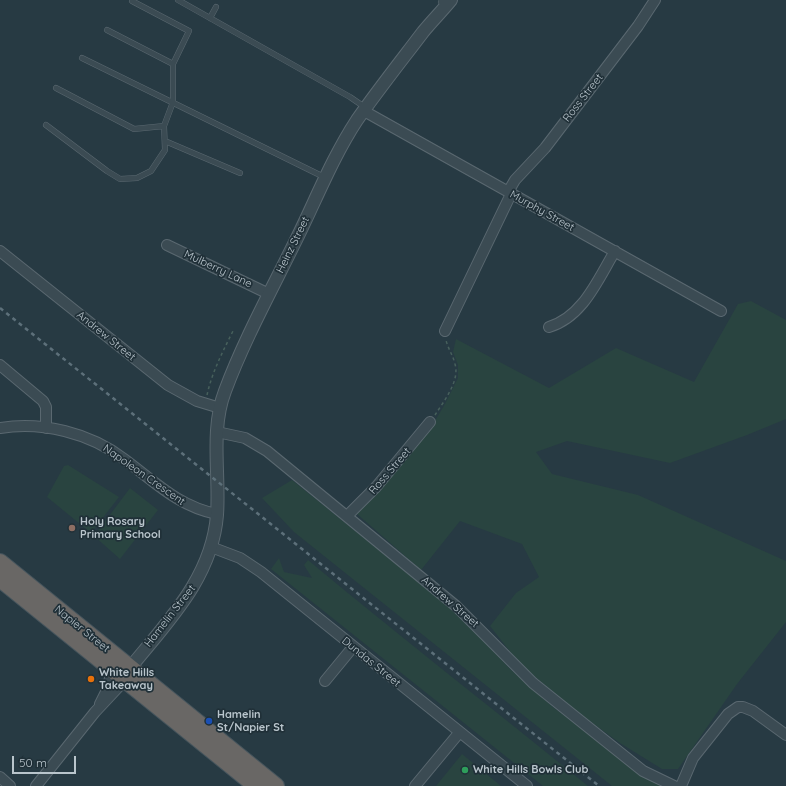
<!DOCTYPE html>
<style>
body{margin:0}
#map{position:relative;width:786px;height:786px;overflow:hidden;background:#273a43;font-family:Quicksand,sans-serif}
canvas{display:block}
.scale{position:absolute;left:12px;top:756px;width:64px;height:18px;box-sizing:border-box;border:2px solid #b9c5cc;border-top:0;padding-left:5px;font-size:12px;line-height:14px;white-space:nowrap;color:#b9c5cc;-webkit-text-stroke:3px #203038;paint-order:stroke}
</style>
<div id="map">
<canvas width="786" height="786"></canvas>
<div class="scale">50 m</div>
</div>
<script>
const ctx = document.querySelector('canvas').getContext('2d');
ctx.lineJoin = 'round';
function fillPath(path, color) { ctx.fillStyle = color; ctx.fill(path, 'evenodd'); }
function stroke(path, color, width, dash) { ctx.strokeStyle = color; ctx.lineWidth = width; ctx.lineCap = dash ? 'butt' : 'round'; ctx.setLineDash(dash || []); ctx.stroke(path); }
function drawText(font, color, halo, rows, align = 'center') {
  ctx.font = font + ' Quicksand,sans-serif'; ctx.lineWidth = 3.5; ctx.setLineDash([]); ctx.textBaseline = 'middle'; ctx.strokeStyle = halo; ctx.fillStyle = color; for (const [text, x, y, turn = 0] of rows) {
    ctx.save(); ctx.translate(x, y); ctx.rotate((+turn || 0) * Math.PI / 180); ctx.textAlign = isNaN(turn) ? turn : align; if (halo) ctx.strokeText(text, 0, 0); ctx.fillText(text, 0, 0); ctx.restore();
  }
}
const green = new Path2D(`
 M751,301L786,320V419L747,435L670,463L567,441L536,452L552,474L638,495L786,561V622L737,684L678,769H662L620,743L574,710L519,663L490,626L516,593L539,577L522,544L460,521L421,570L356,513L429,431L445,404L458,378V365L453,352L456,339L549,388L616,348L694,382L738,304Z
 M68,465L119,497L91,533L47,497L64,466Z
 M292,480L458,614L510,669L554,708L645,776L662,786H612L294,532L262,498Z
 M130,488L158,510L120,559L94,536Z
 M279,558L284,572L312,578L304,565L308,560C400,637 495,710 588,786H543L271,569Z
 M462,754L501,786H436Z`);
const path = new Path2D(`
 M207,395C212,372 223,351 234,329
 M435,415C444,401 460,381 455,364C453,355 448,349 446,340`);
const service = new Path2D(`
 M178,0L350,97L366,108
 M441,2L442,0
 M210,18L216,7
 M107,30L173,64
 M82,58L326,178
 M56,88L134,129L164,126
 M46,125L107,171L120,179L137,178L151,171L165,150L164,126L173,102V64L189,31L132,1
 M165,141L240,173`);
const minor = new Path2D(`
 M364,111L721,311
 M508,192L515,180L545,148L638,26L655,0
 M167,245L269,294
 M0,251L168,385L197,401L220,408
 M549,327C583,317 598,279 615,251
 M445,331L511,194
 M0,365L43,401L46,407V428
 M0,428C42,421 90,433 124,459C154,481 179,507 217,514
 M217,432L245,438L267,451L456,606L533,683L643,771L674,786
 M347,516L376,487L430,422
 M211,547L240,558L261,572L527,786
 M325,681L353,647
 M100,704L107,690L112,670
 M0,777L10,786
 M36,786L95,712L125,680
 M415,786L459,733
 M681,786L693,758L728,714L738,707H743L753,711L786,735`);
const tertiary = new Path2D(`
 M130,668C167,622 212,578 217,515C220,474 210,430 225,391C244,340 271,291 295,242C315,202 332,158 357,120C378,90 401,61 423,32C432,21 442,11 451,0`);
const trunk = new Path2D(`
 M0,562L276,786
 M0,579L256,786`);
const rail = new Path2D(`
 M0,308L599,786`);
const markers = [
 [72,528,4,"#8d6e63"],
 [91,679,4,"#e8710a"],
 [209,721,4,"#1a4fb4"],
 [465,770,4,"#2e9e5b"]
];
const streetNames = [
 ["Ross Street",583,98,-52],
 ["Murphy Street",542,211,29],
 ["Heinz Street",293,245,-64],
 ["Mulberry Lane",218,269,25],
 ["Andrew Street",106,336,39],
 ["Ross Street",390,471,-49],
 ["Napoleon Crescent",144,475,35],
 ["Andrew Street",450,602,41],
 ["Hamelin Street",170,616,-52],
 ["Napier Street",82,629,39],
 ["Dundas Street",371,662,39]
];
const poiNames = [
 ["Holy Rosary",80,522],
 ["Primary School",80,535],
 ["White Hills",99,673],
 ["Takeaway",99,686],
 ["Hamelin",217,715],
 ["St/Napier St",217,728],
 ["White Hills Bowls Club",473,770]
];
fillPath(green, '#294440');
stroke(service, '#5a6870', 6);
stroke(minor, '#5a6870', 12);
stroke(tertiary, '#5a6870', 14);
stroke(trunk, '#46555d', 18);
stroke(path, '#47605c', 1.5, [3, 3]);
stroke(service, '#3b4b53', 5);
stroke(minor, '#3b4b53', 10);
stroke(tertiary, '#3b4b53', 12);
stroke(trunk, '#696765', 16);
stroke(rail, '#5d707a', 2.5, [4, 4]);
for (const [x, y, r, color] of markers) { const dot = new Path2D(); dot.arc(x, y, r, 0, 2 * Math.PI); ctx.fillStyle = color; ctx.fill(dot); stroke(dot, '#203038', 1.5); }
drawText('11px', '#b9c5cc', '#203038', streetNames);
drawText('bold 11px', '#b9c5cc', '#203038', poiNames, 'left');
</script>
